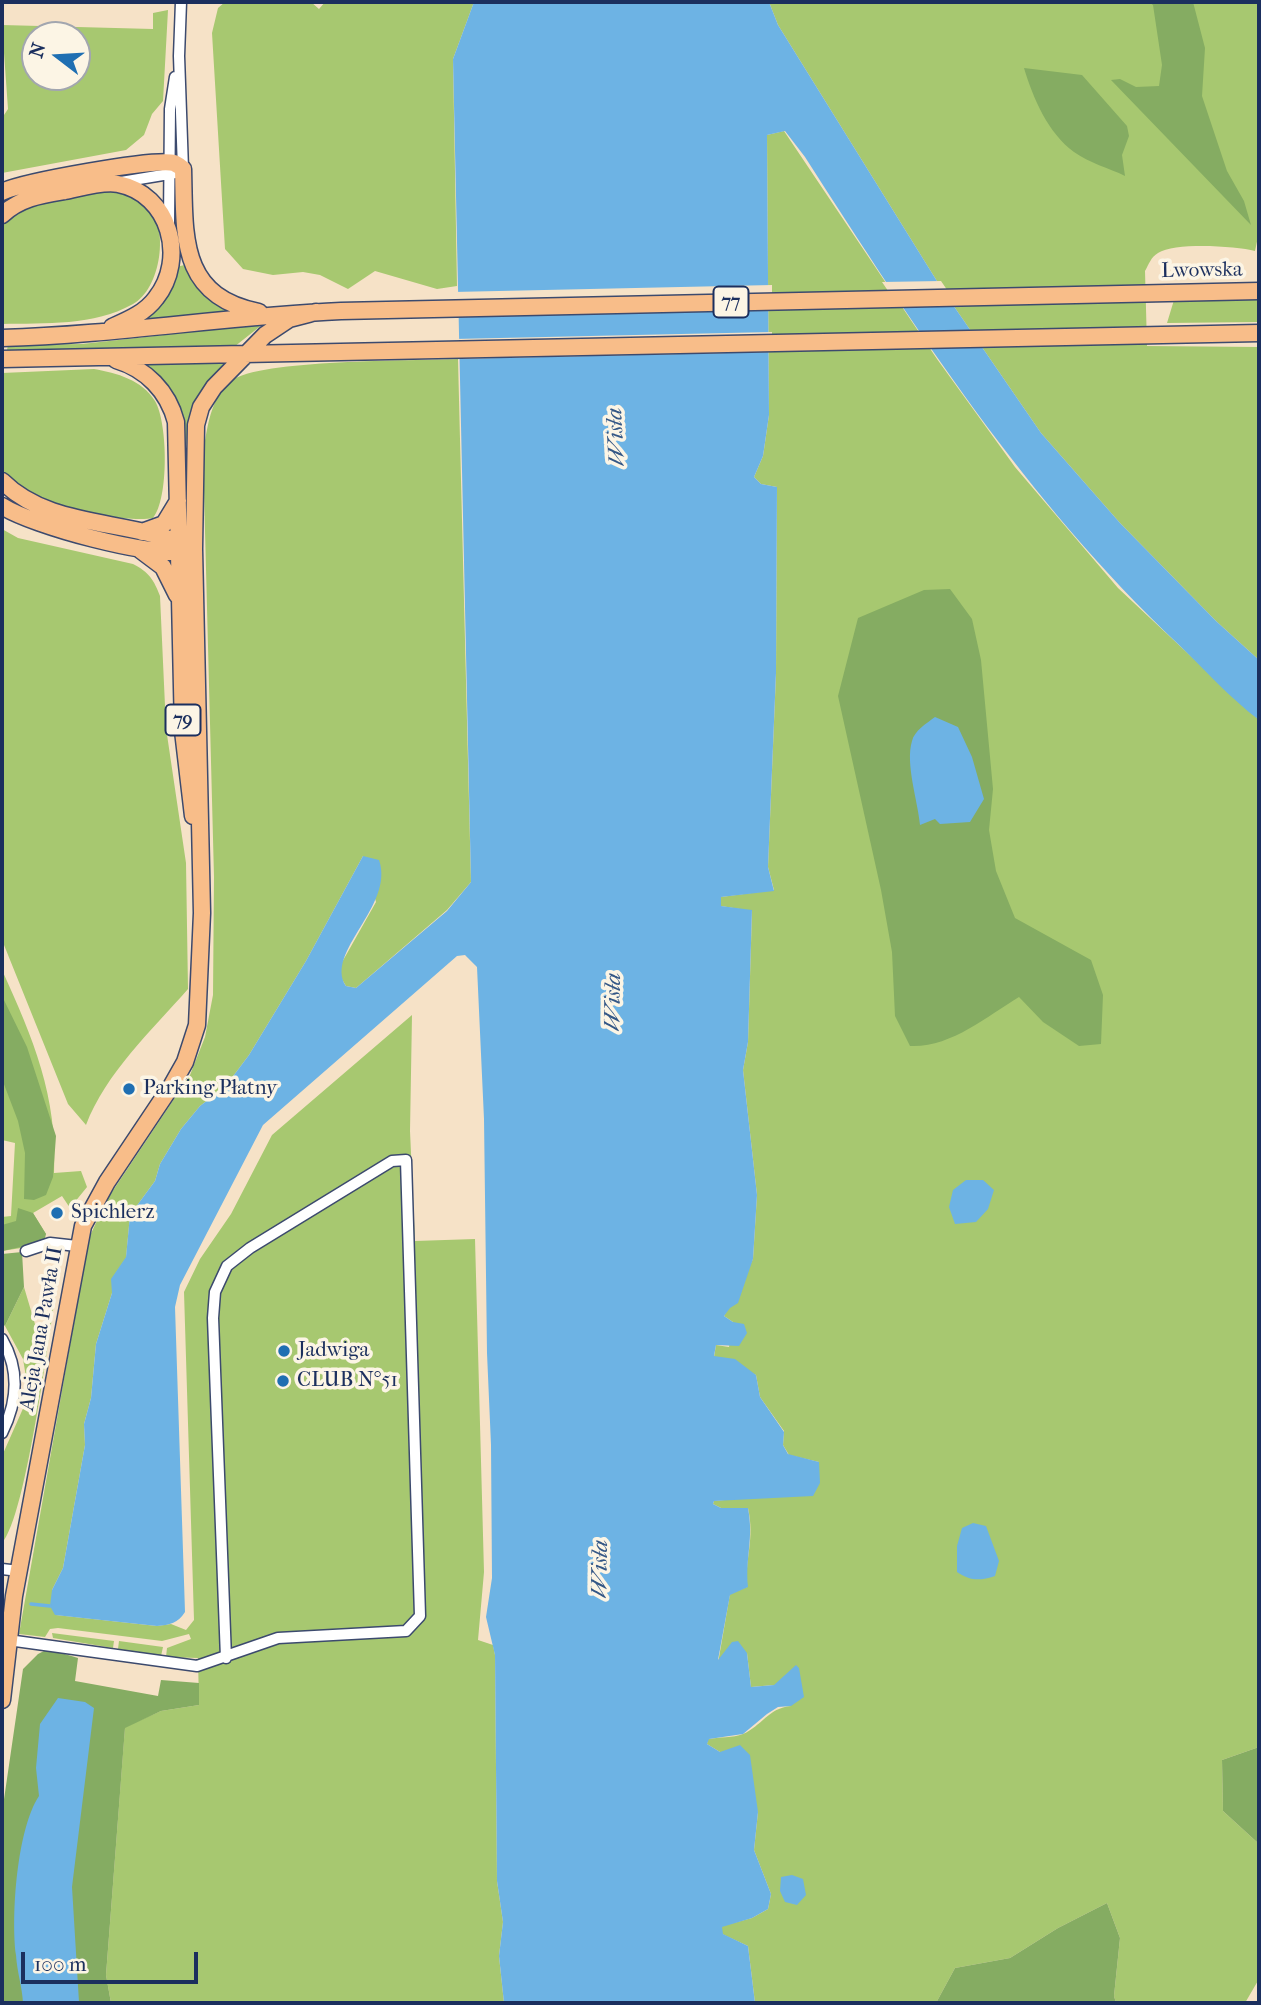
<!DOCTYPE html>
<meta charset="utf-8">
<style>
body{margin:0}
#map{position:relative;width:1261px;height:2005px;overflow:hidden;background:#f6e2c7;font-family:"IM FELL French Canon",serif}
canvas{display:block}
.frame{position:absolute;inset:0;border:4px solid #1b2f5e;pointer-events:none}
.north{position:absolute;left:21px;top:21px;width:70px;height:70px;box-sizing:border-box;background:#fcf5e5;border:2px solid #a2a6af;border-radius:50%;rotate:287deg;font-size:19px;font-weight:700;line-height:28px;text-align:center;color:#1b2f5e}
.north::after{content:'';display:block;margin:auto;width:24px;height:32px;background:#1f6fb2;clip-path:polygon(50% 0,100% 100%,50% 72%,0 100%)}
.scale{position:absolute;left:21px;top:1952px;width:177px;height:32px;box-sizing:border-box;border:4px solid #1b2f5e;border-top:0;padding-left:9px;font-size:21px;line-height:24px;white-space:nowrap;color:#1b2f5e;-webkit-text-stroke:5px #fcf5e5;paint-order:stroke}
</style>
<div id="map">
<canvas width="1261" height="2005"></canvas>
<div class="frame"></div>
<div class="north">N</div>
<div class="scale">100 m</div>
</div>
<script>
const ctx = document.querySelector('canvas').getContext('2d');
ctx.lineJoin = 'round';
function fillPath(path, color) { ctx.fillStyle = color; ctx.fill(path, 'evenodd'); }
function stroke(path, color, width, dash) { ctx.strokeStyle = color; ctx.lineWidth = width; ctx.lineCap = dash ? 'butt' : 'round'; ctx.setLineDash(dash || []); ctx.stroke(path); }
function drawText(font, color, halo, rows, align = 'center') {
  ctx.font = font + ' "IM FELL French Canon",serif'; ctx.lineWidth = 7; ctx.setLineDash([]); ctx.textBaseline = 'middle'; ctx.strokeStyle = halo; ctx.fillStyle = color; for (const [text, x, y, turn = 0] of rows) {
    ctx.save(); ctx.translate(x, y); ctx.rotate((+turn || 0) * Math.PI / 180); ctx.textAlign = isNaN(turn) ? turn : align; if (halo) ctx.strokeText(text, 0, 0); ctx.fillText(text, 0, 0); ctx.restore();
  }
}
const green = new Path2D(`
 M225,2H311L319,9L325,2H474L453,59L457,286L437,289L375,271L348,289L320,275L303,272L273,275L243,269L225,249L212,33L218,8Z
 M769,2H1259V232L1255,251C1236,246 1175,242 1158,253C1151,257 1149,264 1145,271L1147,346L1259,347V660L1216,621L1120,523L1041,433L940,286L778,25Z
 M168,10L163,101L152,114L144,135L126,150L2,173V118L8,109L2,25L153,29V13ZM35,35H77V77H35Z
 M784,131L937,359L1015,467L1118,588L1259,720V1747L1222,1760L1223,1811L1259,1844V1979L1245,2003H1116L1114,1996L1120,1938L1107,1903L1058,1928L1010,1958L955,1968L936,2003H755L748,1946L722,1934V1926L752,1918L768,1909L771,1894L754,1850L758,1812L720,1752L707,1744L708,1739C719,1737 733,1738 743,1734C762,1726 768,1708 791,1706L774,1685L751,1687L747,1653L718,1663L730,1594L747,1587C745,1556 755,1540 748,1508H721L713,1504L714,1501L746,1498L819,1462L789,1455L783,1445L784,1431L760,1397L756,1375L714,1357L716,1345L729,1347L733,1322L724,1316L753,1259L757,1195L743,1070L748,1042L752,911L721,906V897L774,890L768,867L776,674L777,487L761,484L754,477L763,456L769,415L767,135Z
 M106,191C119,193 136,194 147,204C170,227 161,289 133,304C94,326 45,323 2,324V225C22,195 73,197 106,191Z
 M185,265L194,281L229,310L228,313L145,320L175,267Z
 M1259,298V322L1167,323L1174,300Z
 M263,324L234,347L7,350L8,345L82,344Z
 M458,359L471,882L447,910L356,988L346,986L340,976L341,964L376,902L363,856L306,961L249,1055L225,1087L200,1106L181,1129L160,1164L155,1181L130,1215L126,1258L112,1279V1293L96,1344L91,1398L84,1424L85,1445L63,1568L52,1590L56,1615L157,1626L171,1624L186,1630L194,1620L184,1292L200,1259L231,1214L272,1135L412,1015L410,1131L415,1241L475,1239L484,1572L478,1640L493,1645L495,1655L497,1881L503,1922L499,1956L504,2003H111L106,1975L125,1727L161,1711L199,1705L198,1658L166,1657L167,1648L191,1639L189,1634L162,1641L58,1628L50,1629L45,1637L19,1634L89,1238L106,1201L190,1075L205,1037L213,995L214,877L203,454C207,429 210,398 231,381C259,359 415,361 458,359Z
 M234,361C184,401 185,431 186,492H182L180,441L144,365Z
 M94,369C117,373 142,380 155,401C168,423 169,499 153,518C125,524 8,503 2,470C0,444 2,400 2,373Z
 M2,529L18,538L133,564C149,572 154,580 160,596L166,728L186,863L188,989C151,1031 106,1073 86,1125L68,1104L2,940Z
 M2,970C33,1038 58,1097 54,1173L81,1171L87,1187L70,1208L62,1196L33,1213L46,1234L21,1248L2,1251V1217L11,1216L15,1143L2,1140Z
 M60,1251L58,1278C50,1325 27,1515 2,1543V1456L25,1404L27,1383L23,1359L5,1326L24,1287L37,1331H46Z
 M52,1633L114,1641L113,1648L53,1638Z
 M119,1641L163,1647L161,1656L118,1649Z`);
const forest = new Path2D(`
 M1149,2H1193L1205,48L1202,96L1227,171L1244,201L1251,225L1111,80L1120,79L1136,87L1159,86L1162,65L1153,5Z
 M1024,68L1082,75L1127,126L1129,136L1122,155L1125,176C1109,168 1089,163 1074,152C1048,133 1033,98 1024,68Z
 M950,589L972,619L981,660L993,789L989,830L996,871L1015,918L1091,960L1103,995L1101,1044L1079,1046L1043,1022L1019,997C986,1017 950,1048 910,1046L895,1016L892,952L881,890L838,696L858,618L924,590Z
 M2,996L27,1047L56,1136L53,1177L46,1195L34,1200L24,1199L25,1153L18,1121L2,1079Z
 M18,1208L33,1213L46,1234L44,1242L2,1251V1225L16,1221Z
 M22,1252L24,1287L5,1326L2,1323V1254Z
 M48,1649L78,1658L75,1681L158,1696L161,1680L199,1683V1705L161,1711L125,1728L106,1975L111,2003H2V1813L23,1669L38,1654Z
 M1259,1747V1844L1223,1811L1222,1760Z
 M1107,1903L1120,1938L1114,1996L1116,2003H936L955,1968L1010,1958L1058,1928Z`);
const water = new Path2D(`
 M474,2H769L778,25L940,286L1041,433L1120,523L1216,621L1259,660V720C1230,698 1204,669 1178,644C1025,499 918,333 805,157L785,131L767,135L769,415L763,456L754,477L761,484L777,487L776,673L768,867L774,891L721,897V906L752,910L748,1042L743,1070L757,1195L753,1259L738,1303L730,1308L724,1316L733,1322L744,1324L747,1333L739,1346L716,1345L714,1356L735,1359L756,1375L760,1397L784,1432L783,1445L788,1454L819,1462L820,1483L813,1496L714,1501L713,1504L721,1508H748C754,1540 745,1557 748,1587L730,1595L718,1660L732,1642L738,1641L747,1653L751,1687L774,1685L796,1665L799,1668L804,1697L791,1706L778,1707L767,1714L743,1734L709,1739L707,1744L720,1752L740,1745L750,1755L758,1812L754,1850L771,1894L768,1909L752,1918L722,1927L723,1934L748,1946L755,2003H504L499,1956L503,1922L497,1881L495,1655L486,1617L492,1578L491,1445L487,1353L484,1119L477,967L465,955L457,956L263,1125L180,1285L175,1307L185,1612C178,1623 170,1625 157,1626L55,1615L50,1606L52,1590L63,1568L85,1445L84,1424L91,1398L96,1344L112,1293L111,1279L126,1257L130,1215L155,1181L160,1164L181,1129L200,1106L225,1087L249,1055L306,961L363,856L379,860C395,906 324,952 346,986L356,988L447,911L471,882L453,59Z
 M935,717L958,727L972,757L984,799L970,822L940,824L935,819L920,825C918,801 905,764 912,741C914,731 927,723 935,717Z
 M966,1180H983L994,1190L988,1209L976,1222L955,1224L949,1207L953,1190Z
 M973,1523L986,1526L999,1561L995,1576C980,1581 970,1581 957,1572V1546L962,1528Z
 M58,1698L85,1702L94,1708L72,1887L79,2002L23,2003C22,1986 17,1972 16,1955C11,1915 17,1829 39,1796L36,1768L40,1724Z
 M792,1875L803,1879L806,1895L797,1905L785,1902L780,1891L781,1877Z`);
const pier = new Path2D(`
 M941,281L958,306L899,307L882,282Z
 M772,285V310L454,317L453,292Z
 M772,332V352L455,359L454,339Z`);
const stream = new Path2D(`
 M31,1604L50,1606`);
const minor = new Path2D(`
 M121,182L175,173L183,169L179,56L181,2
 M169,222L170,109L175,77
 M26,1251L50,1243L77,1246
 M2,1339C20,1370 18,1401 2,1433
 M2,1569L19,1571
 M8,1640L197,1666L278,1638L406,1631L420,1616L406,1160L392,1161L250,1248L227,1266L215,1292L213,1318L226,1658`);
const primary = new Path2D(`
 M2,192C21,182 154,158 174,163C176,164 181,167 183,169C185,235 178,296 259,312
 M2,215C20,198 41,195 65,191C80,188 103,181 118,184C170,194 187,259 156,298C145,313 128,320 112,327
 M2,338C115,335 227,316 341,311L1259,291
 M2,359L1259,333
 M116,360C146,369 168,391 176,422L183,731L193,816
 M2,481C51,530 130,518 189,547
 M2,506C33,526 152,558 188,551
 M142,532L164,524L178,501
 M139,549L163,567L177,595
 M2,1700L14,1596L83,1226L107,1182L172,1085L185,1062L197,1025L202,913L194,549L196,425L201,407L214,387L265,335L289,319L316,312`);
const markers = [
 [129,1089,7,"#1f6fb2"],
 [57,1213,7,"#1f6fb2"],
 [284,1351,7,"#1f6fb2"],
 [283,1381,7,"#1f6fb2"]
];
const shields = [
 [731,302,35],
 [183,720,35]
];
const shieldNames = [
 ["77",731,302],
 ["79",183,720]
];
const streetNames = [
 ["Lwowska",1202,271,-1],
 ["Aleja Jana Pawła II",42,1329,-80]
];
const poiNames = [
 ["Parking Płatny",143,1089],
 ["Spichlerz",71,1213],
 ["Jadwiga",298,1351],
 ["CLUB N°51",297,1381]
];
const waterNames = [
 ["Wisła",617,437,-93],
 ["Wisła",614,1002,-89],
 ["Wisła",601,1569,-89]
];
fillPath(green, '#a7c870');
fillPath(forest, '#85ac62');
fillPath(water, '#6db3e4');
fillPath(pier, '#f6e2c7');
stroke(stream, '#6db3e4', 3.5);
stroke(minor, '#3c4a6e', 13);
stroke(primary, '#3c4a6e', 19);
stroke(minor, '#fff', 10);
stroke(primary, '#f8bd89', 16);
for (const [x, y, r, color] of markers) { const dot = new Path2D(); dot.arc(x, y, r, 0, 2 * Math.PI); ctx.fillStyle = color; ctx.fill(dot); stroke(dot, '#fcf5e5', 2.5); }
for (const [x, y, w] of shields) { const box = new Path2D(); box.roundRect(x - w / 2, y - 15.5, w, 31, 5); ctx.fillStyle = '#fcf5e5'; ctx.fill(box); stroke(box, '#1b2f5e', 2); }
drawText('bold 19px', '#1b2f5e', null, shieldNames);
drawText('21px', '#1b2f5e', '#fcf5e5', streetNames);
drawText('21px', '#1b2f5e', '#fcf5e5', poiNames, 'left');
drawText('italic 23px', '#345786', '#fcf5e5', waterNames);
</script>
